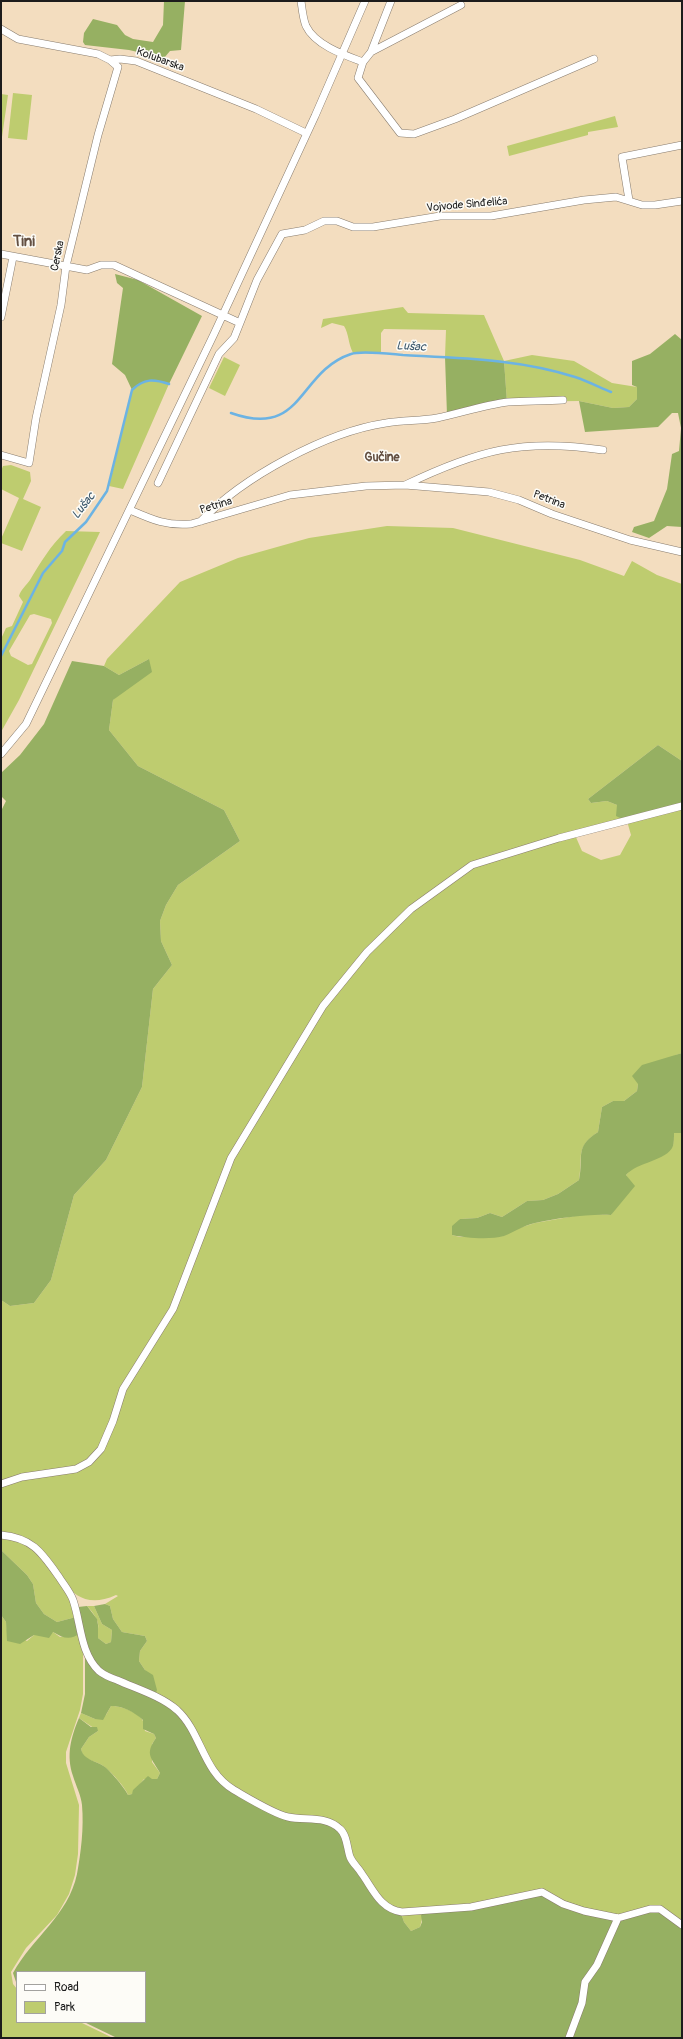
<!DOCTYPE html>
<meta charset="utf-8">
<style>
body{margin:0}
#map{position:relative;width:683px;height:2039px;overflow:hidden;background:#f3ddbf;font-family:Pangolin,sans-serif}
canvas{display:block}
.frame{position:absolute;inset:0;border:2px solid #1c1c1c;pointer-events:none}
.legend{position:absolute;left:16px;top:1971px;width:130px;height:52px;box-sizing:border-box;background:#fdfcf7;border:1px solid #a3a29f;margin:0;padding:5px 7px;list-style:none;font-size:12px;color:#1c1c1c}
.legend li{display:flex;align-items:center;gap:8px;height:20px}
.legend b{width:20px;border:1px solid #a3a29f}
</style>
<div id="map">
<canvas width="683" height="2039"></canvas>
<div class="frame"></div>
<ul class="legend">
<li><b style="height:5px;background:#fff"></b>Road</li>
<li><b style="height:11px;background:#becc6f"></b>Park</li>
</ul>
</div>
<script>
const ctx = document.querySelector('canvas').getContext('2d');
ctx.lineJoin = 'round';
function fillPath(path, color) { ctx.fillStyle = color; ctx.fill(path, 'evenodd'); }
function stroke(path, color, width, dash) { ctx.strokeStyle = color; ctx.lineWidth = width; ctx.lineCap = dash ? 'butt' : 'round'; ctx.setLineDash(dash || []); ctx.stroke(path); }
function drawText(font, color, halo, rows, align = 'center') {
  ctx.font = font + ' Pangolin,sans-serif'; ctx.lineWidth = 3; ctx.setLineDash([]); ctx.textBaseline = 'middle'; ctx.strokeStyle = halo; ctx.fillStyle = color; for (const [text, x, y, turn = 0] of rows) {
    ctx.save(); ctx.translate(x, y); ctx.rotate((+turn || 0) * Math.PI / 180); ctx.textAlign = isNaN(turn) ? turn : align; if (halo) ctx.strokeText(text, 0, 0); ctx.fillText(text, 0, 0); ctx.restore();
  }
}
const green = new Path2D(`
 M13,93L32,95L27,140L8,138Z
 M1,94L8,95L2,137H1Z
 M615,116L618,127L588,132V135L509,156L507,146Z
 M403,307L408,313L484,315L504,361L532,355L574,361L612,383L637,387V399L629,407L613,408L579,401L507,402L504,361L445,357L446,330L384,329L381,333V354L353,353C348,343 349,334 344,326L332,323L321,328L323,319Z
 M224,357L240,365L225,396L209,388Z
 M149,381H159L169,384L123,489L109,486L132,390L140,383Z
 M11,465L30,472L31,481L23,499L41,507L22,551L1,543V539L19,498L1,489V471L3,466Z
 M387,526L453,528L580,560L624,576L632,561L657,575L682,584V761L658,745L588,799L591,803L607,801L617,805L624,820L472,864L410,908L322,1006L231,1158L172,1308L140,1360L100,1449L76,1468L1,1483V1300L10,1306L34,1303L51,1280L74,1195L106,1160L142,1087L153,989L172,965L161,941L160,921L166,905L178,885L240,841L224,810L138,766L109,730L113,700L149,659L119,675L104,666L107,659L180,582L238,558L309,538Z
 M66,531L100,532L19,700L1,732V639L6,628L12,626L23,602L19,596C21,589 26,586 30,580C41,562 50,546 66,531ZM34,614L51,619L52,623L32,664L28,665L11,656L9,651L30,615Z
 M682,807V1053L676,1055L638,1084L637,1091L624,1101H613L602,1107L598,1132C575,1147 583,1156 579,1180L558,1194L543,1200L527,1201L502,1217L490,1213L477,1218L460,1219L452,1235L460,1237L503,1236L516,1229L535,1223L586,1214L611,1215L629,1180L626,1175L631,1169L673,1146L674,1133H682V1924L482,1904L393,1909L288,1816L252,1799L220,1778L155,1695L145,1670L139,1661L140,1651L147,1641L145,1636L122,1632L113,1619L110,1606L105,1604L118,1596L116,1595C72,1615 62,1574 38,1549C32,1543 10,1537 1,1534V1485L22,1478L76,1470L102,1450L124,1389L174,1309L232,1159L324,1007L368,952L412,910L473,866L575,835L582,851L601,860L620,855L631,835L627,821Z
 M1,1536L12,1537L35,1549L69,1596L76,1617L57,1622L44,1614L36,1603L33,1584L27,1575L1,1550Z
 M87,1606H94L102,1624L112,1630L111,1642L106,1644L98,1638C97,1634 98,1633 98,1629C100,1620 92,1612 87,1606Z
 M1,1615L6,1622L7,1630L27,1641L34,1635H42L53,1632L60,1637L80,1633L83,1643V1694L80,1710L66,1752V1763L79,1805L78,1854L75,1875L69,1894L57,1915L26,1948L11,1972L13,1984L17,1989V2022L82,2023L113,2038H1Z
 M111,1706C121,1706 139,1712 143,1721C144,1724 144,1728 145,1731L154,1734L156,1738L152,1744V1762L160,1773L157,1779H144L132,1794L128,1795C126,1788 109,1769 102,1765C94,1760 83,1761 81,1749L89,1737L98,1731L79,1718L81,1713L95,1719L106,1715Z
 M424,1911L420,1927L411,1931L404,1922L401,1913Z`);
const forest = new Path2D(`
 M164,1H185L181,50L170,51L164,58L129,50L85,45L83,42L84,33L93,19L117,25L125,35L133,39L153,42L163,25Z
 M115,274L138,280L202,316L169,384C154,379 144,378 132,390L125,375L112,364L123,288L117,283Z
 M675,334L682,340V527L667,526L649,538L632,532L634,527L654,521L667,489L672,454L679,451L681,428L678,413H672L658,427L585,432L579,401L613,408L629,407L637,399V387L632,385V361L650,354Z
 M445,357L504,361L507,402L447,415Z
 M149,659L152,672L113,700L109,730L138,766L224,810L240,841L178,885L166,905L160,921L161,941L172,965L153,989L142,1087L106,1160L74,1195L51,1280L34,1303L10,1306L1,1300V811L6,801L1,796V773L20,755L44,724L72,661L104,666L119,675Z
 M658,745L682,761V805L624,820L616,816L617,805L607,801L591,803L588,799Z
 M682,1053V1133H674C674,1137 674,1142 673,1146C667,1161 637,1162 626,1175L635,1186L611,1215C585,1214 560,1218 535,1223C522,1226 514,1232 504,1236C490,1240 465,1238 452,1235V1226L460,1219L477,1218L490,1213L502,1217L527,1201L543,1200L558,1194L579,1180C584,1156 574,1147 598,1132L602,1107L613,1101H624L637,1091L638,1084L632,1076L642,1065Z
 M1,1550L27,1575L33,1584L36,1603L44,1614L57,1622L76,1617L80,1633C70,1641 63,1638 53,1632L49,1638L34,1635L20,1644L7,1641L6,1622L1,1615Z
 M105,1604L110,1606L113,1619L122,1632L145,1636L147,1641L140,1651L139,1661L145,1670L153,1675L157,1690L155,1695L99,1669L85,1644L78,1607L87,1606L97,1619L98,1625V1638L106,1644L111,1642L112,1630L102,1624L94,1606Z
 M85,1648L97,1671L166,1704L186,1721L218,1779L287,1818L326,1822L343,1833L348,1853L371,1890L401,1913L404,1922L411,1931L420,1927L422,1922L421,1915L423,1913L542,1893L617,1918L606,1944L584,1981L581,2003L568,2038H117L84,2022H145V1972H17V1985L13,1973C33,1937 68,1916 77,1874C81,1852 84,1828 82,1805C81,1795 76,1786 73,1776C66,1755 71,1737 79,1718L91,1727H97L98,1731L89,1737L81,1749C84,1761 96,1760 105,1767C111,1772 125,1788 128,1795L132,1794L133,1790L148,1776L152,1779H157L160,1773C152,1758 144,1755 156,1738L154,1734L143,1729V1720C134,1712 123,1706 111,1706L103,1720L95,1719L81,1713L85,1694Z
 M655,1910L682,1926V2038H571L586,1982L619,1919Z`);
const stream = new Path2D(`
 M231,413C304,439 297,372 351,354C361,350 391,354 403,355C460,358 520,359 575,377C587,381 599,387 611,392
 M1,656L43,573L62,551L65,542L86,522L107,491L132,390C144,378 154,379 169,384`);
const street = new Path2D(`
 M301,1C302,8 303,19 306,26C315,45 344,55 363,62
 M391,1L371,52L363,62L358,78L400,133L414,134L455,119L594,59
 M1,29L18,39L98,54L110,60L120,59L136,61L256,109L306,133
 M371,52L461,5
 M629,200L622,157L682,145
 M1,254L87,270L101,265H114L240,323L257,280L282,234L305,230L324,221H337L353,227H373L440,216H491L584,200L616,197L642,205H655L682,201
 M1,317L13,257
 M1,455L29,463L36,418L61,305L66,266L98,135L118,67L110,60
 M158,483L219,354L234,338L240,323
 M405,485C478,450 522,438 603,450
 M130,510C153,520 166,526 191,524L290,495L366,486L405,485L489,492L519,500L552,514L630,540L682,552
 M201,521C243,477 326,432 386,423C403,420 421,421 437,418C461,413 484,405 508,402C526,401 545,401 563,400
 M1,754L26,724L214,334L315,116L365,1
 M1,1484L22,1477L76,1469L89,1462L101,1449L113,1421L123,1389L173,1309L231,1158L323,1006L367,952L411,909L472,865L559,838L682,806
 M1,1535C33,1538 42,1553 59,1577C64,1585 70,1592 73,1600C81,1623 80,1653 99,1671C104,1675 111,1678 117,1680C137,1689 161,1696 177,1710C202,1733 202,1771 234,1790C248,1798 274,1814 288,1817C305,1821 326,1815 340,1829C347,1835 347,1848 350,1857C353,1864 358,1867 362,1874C373,1889 380,1909 402,1912L471,1907L542,1892L563,1904L584,1911L618,1918L650,1909H660L682,1925
 M569,2038L582,2003L585,1982L597,1965L618,1918`);
const streetNames = [
 ["Kolubarska",160,60,20],
 ["Vojvode Sinđelića",467,205,-5],
 ["Cerska",58,256,-78],
 ["Petrina",549,500,21],
 ["Petrina",216,506,-17]
];
const waterNames = [
 ["Lušac",411,347,3],
 ["Lušac",84,506,-52]
];
const neighbourhoodNames = [
 ["Gučine",382,458]
];
const districtNames = [
 ["Tini",24,242]
];
fillPath(green, '#becc6f');
fillPath(forest, '#96b062');
stroke(stream, '#6cb3e3', 2.5);
stroke(street, '#887c6e', 8);
stroke(street, '#fff', 7);
drawText('11px', '#1c1c1c', '#fdfcf7', streetNames);
drawText('italic 12px', '#3c586c', '#fdfcf7', waterNames);
drawText('bold 12px', '#634f41', '#fdfcf7', neighbourhoodNames);
drawText('bold 15px', '#634f41', '#fdfcf7', districtNames);
</script>
